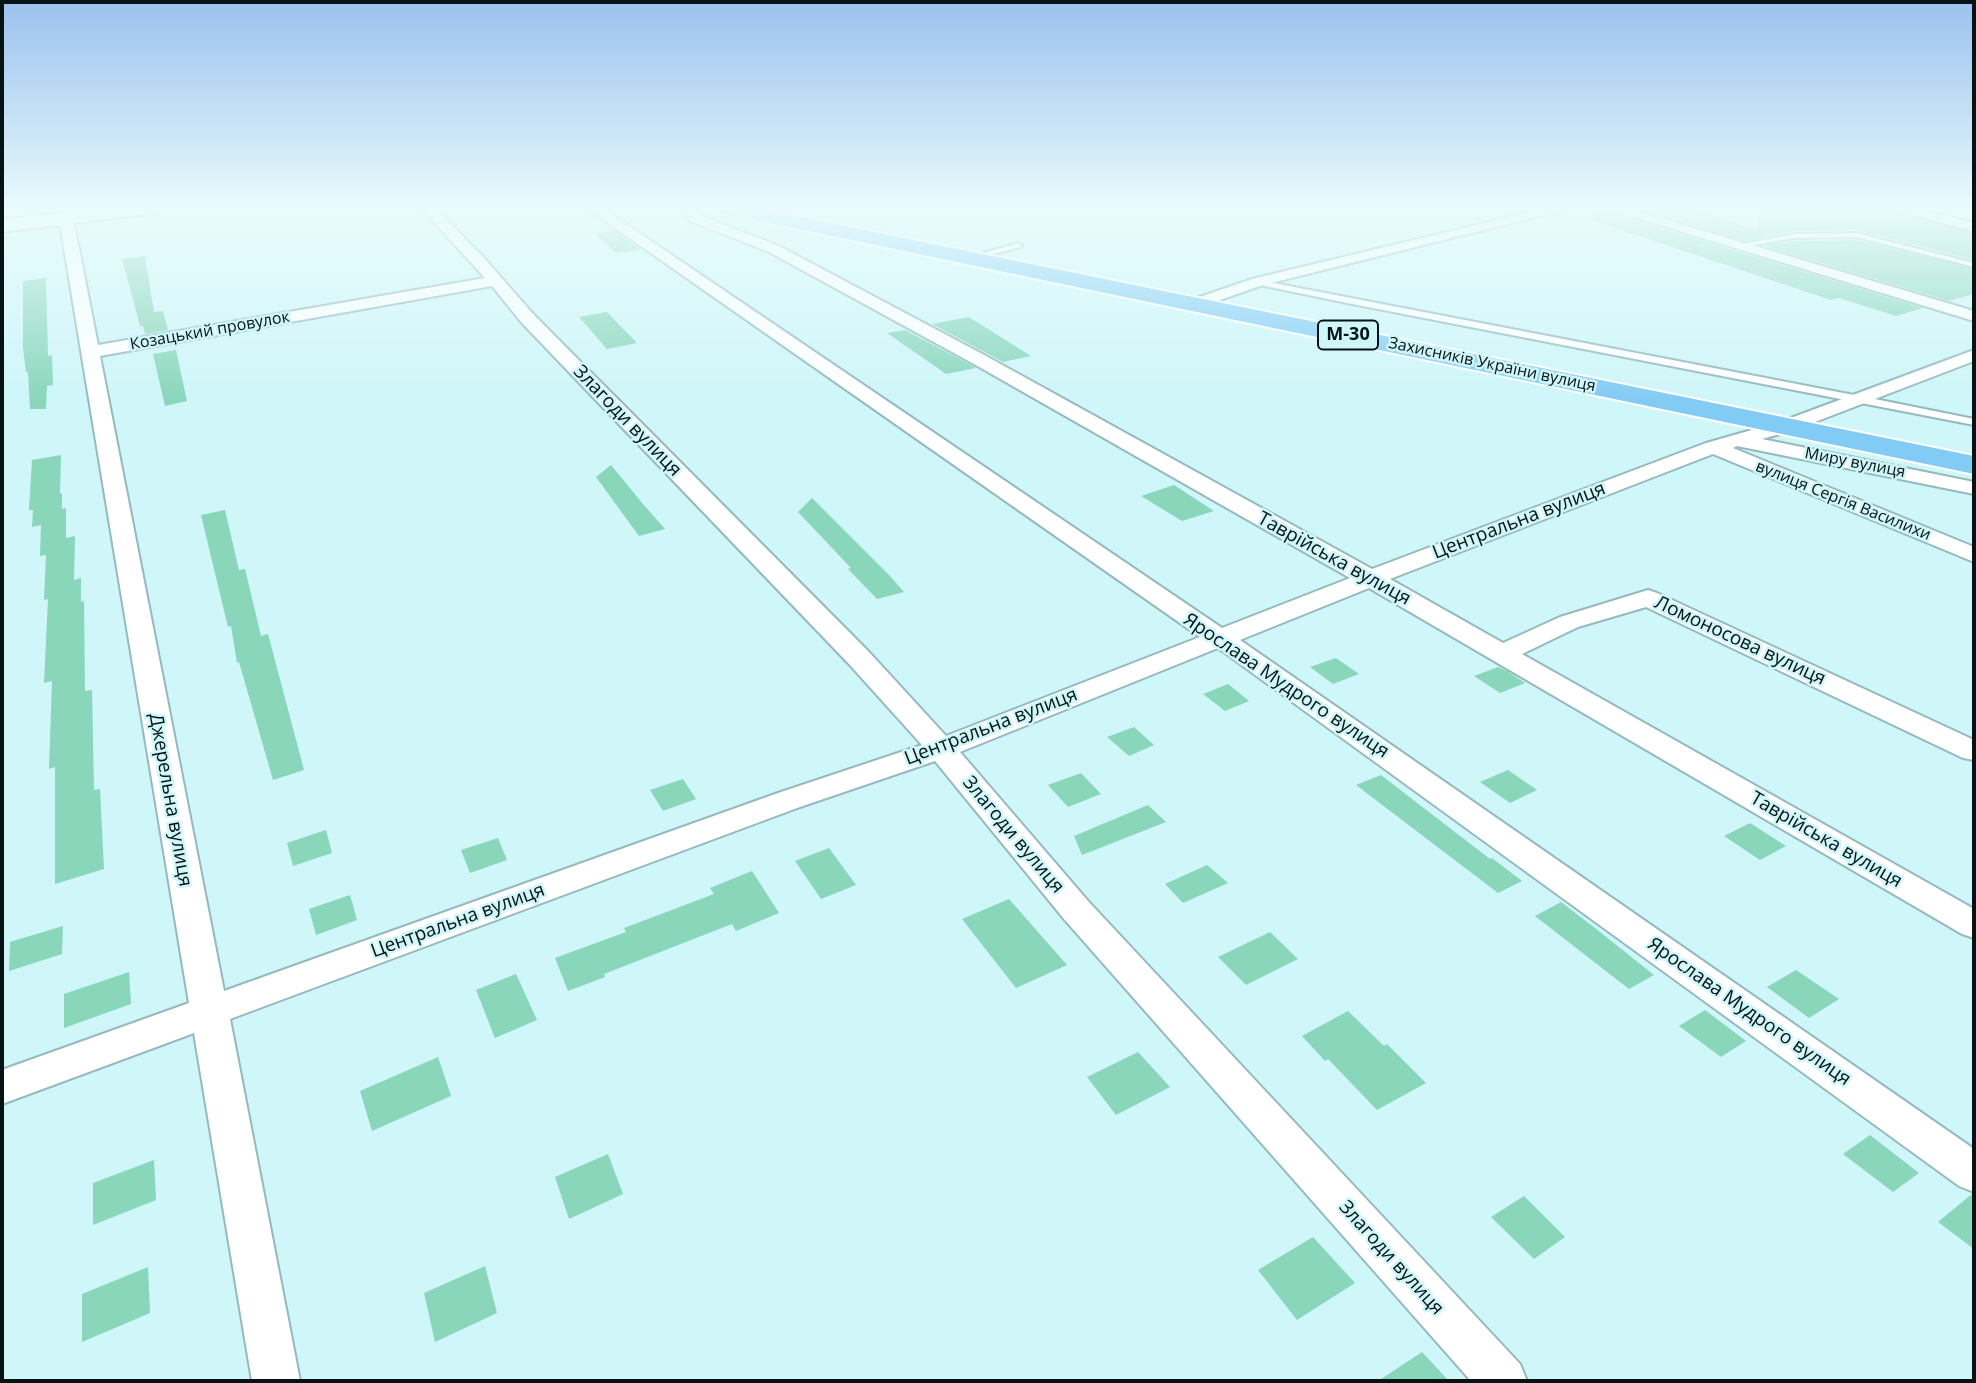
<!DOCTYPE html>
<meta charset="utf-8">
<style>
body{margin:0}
#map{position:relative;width:1976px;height:1383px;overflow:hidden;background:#cff6f9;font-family:"Open Sans",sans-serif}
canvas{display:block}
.frame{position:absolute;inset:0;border:4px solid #061315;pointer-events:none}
</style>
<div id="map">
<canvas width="1976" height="1383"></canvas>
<div class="frame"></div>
</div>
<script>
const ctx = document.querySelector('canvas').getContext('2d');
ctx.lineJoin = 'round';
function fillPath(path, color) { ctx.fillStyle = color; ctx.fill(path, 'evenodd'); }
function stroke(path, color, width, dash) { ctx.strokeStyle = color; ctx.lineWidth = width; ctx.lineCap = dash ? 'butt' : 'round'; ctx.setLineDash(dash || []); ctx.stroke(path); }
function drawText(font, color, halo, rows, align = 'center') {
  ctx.font = font + ' "Open Sans",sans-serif'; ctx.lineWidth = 5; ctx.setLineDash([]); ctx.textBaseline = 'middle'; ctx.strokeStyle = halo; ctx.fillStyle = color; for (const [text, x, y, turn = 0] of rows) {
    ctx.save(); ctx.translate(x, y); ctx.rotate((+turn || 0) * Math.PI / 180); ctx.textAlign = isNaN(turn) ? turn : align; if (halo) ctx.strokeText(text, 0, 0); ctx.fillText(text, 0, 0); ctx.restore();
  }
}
const building = new Path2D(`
 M1634,207H1681L1758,230L1760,207H1881L1974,233V260L1856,230L1795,231L1746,241Z
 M1608,212L1923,308L1896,316L1839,298L1831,300L1582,217Z
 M615,231L641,250L616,253L595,234Z
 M1856,240L1974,269V294L1949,301L1764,246L1795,241Z
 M145,256L154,312L163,311L168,330L145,334L143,326H140L122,259Z
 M46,278L48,356L52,355L53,385L47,386L46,409H30L28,372H26L23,348V281Z
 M607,312L637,343L607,349L579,317Z
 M969,317L1031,356L1003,362L932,324Z
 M905,330L973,366L976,368L946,374L887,333Z
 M176,350L187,401L165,406L153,354Z
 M61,455L60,494L62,493V509L66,508V538L75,536L74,580L81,578V602L84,601L85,691L92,690L94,790L100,789L104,869L55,884V767L49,769L52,681L44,683L48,599L44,600L46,555L40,556L41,525L32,527L33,510H29L32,460Z
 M611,465L643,504L665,529L639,536L596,477Z
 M1174,485L1214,511L1182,521L1141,496Z
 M812,498L889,575L904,592L877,599L848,569L851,568L798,512Z
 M225,510L239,570L245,569L261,636L268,634L304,770L273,780L239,662L237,663L231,626L228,627L201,515Z
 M1336,658L1359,674L1333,684L1310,667Z
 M1498,667L1507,671L1525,683L1500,693L1474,676Z
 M1228,684L1249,701L1225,711L1203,694Z
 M1134,727L1154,745L1129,756L1107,737Z
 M1508,770L1537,790L1510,803L1480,782Z
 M1081,773L1101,794L1068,807L1048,785Z
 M1381,775L1490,859L1492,858L1522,881L1498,893L1356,785Z
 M683,779L696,799L663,811L650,790Z
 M1148,805L1166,822L1082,855L1074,836Z
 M1750,823L1786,846L1760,860L1724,836Z
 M326,830L332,853L293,866L287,843Z
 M498,838L507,860L470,873L461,850Z
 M829,848L856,885L821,899L795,861Z
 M1207,865L1228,883L1183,903L1165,884Z
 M752,871L779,913L736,931L732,924L604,974L605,977L568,991L555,958L626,932L624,928L714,894L710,888Z
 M350,895L357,920L316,935L309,909Z
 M1009,899L1067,965L1016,988L962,919Z
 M1561,902L1595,928L1654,975L1629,989L1535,916Z
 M63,926L62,954L9,971L10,942Z
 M1270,932L1298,959L1246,985L1218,957Z
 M1796,970L1839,999L1809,1018L1767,987Z
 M129,972L131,1004L64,1028V994Z
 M516,974L537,1020L495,1038L476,990Z
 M1705,1010L1746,1041L1721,1057L1679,1026Z
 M1348,1011L1384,1046L1387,1044L1426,1083L1377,1110L1328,1059L1325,1061L1302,1036Z
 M1138,1052L1170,1087L1116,1115L1087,1077Z
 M438,1057L451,1096L372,1131L360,1091Z
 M1870,1135L1919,1173L1893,1192L1843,1154Z
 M608,1154L623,1194L569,1219L555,1177Z
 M154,1160L156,1200L93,1225V1183Z
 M1972,1194H1974V1249L1938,1222Z
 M1524,1196L1565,1237L1534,1259L1491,1217Z
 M1313,1237L1355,1283L1297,1320L1258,1270Z
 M485,1266L497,1313L435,1342L424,1293Z
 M148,1267L150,1313L82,1342V1294Z
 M1422,1352L1449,1381H1378Z`);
const lane = new Path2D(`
 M1856,233L1974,263V267L1856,237L1795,238L1736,248L1732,246L1795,234Z
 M1018,243L1022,245L1021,247L970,260L966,258Z
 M1258,280L1885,401L1974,419V425L1347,303L1255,284V280Z`);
const street = new Path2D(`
 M420,207H434L485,259L534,315L869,652L946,736L1200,637L585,207H601L1222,628L1350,578L974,364L769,252L690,221L683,212V207H697L700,215L779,246L986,356L1372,569L1706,443L1780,422L1974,350V361L1794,430L1762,439L1974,482V494L1737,446L1733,448L1974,547V562L1713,454L1390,579L1503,643L1560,617L1648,590L1657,593L1974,740V760L1963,758L1646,607L1578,627L1522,654L1974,909V938L1962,934L1369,588L1240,640L1974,1149V1192L1959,1186L1218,648L960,752L1088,901L1520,1364L1527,1381H1471L1064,919L935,761L800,807L230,1019L300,1381H252L194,1033L2,1104V1070L189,1003L59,218L66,214L73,218L98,345L485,278ZM492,286L522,323L849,664L922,745L778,793L224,991L100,356Z
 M1551,207H1576L1263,285L1194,309L1186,304L1188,301L1252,279Z
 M1601,207H1623L1974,311V321Z
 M1883,207H1908L1974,223V231Z`);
const secondary = new Path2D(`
 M107,207H165L156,213L2,232V220Z`);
const highway = new Path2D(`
 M713,207H751L1974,456V474L722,213Z`);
const farStreetnames = [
 ["Козацький провулок",210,331,-10],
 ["Захисників України вулиця",1492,365,12],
 ["Миру вулиця",1855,463,11],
 ["вулиця Сергія Василихи",1843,501,22]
];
const shields = [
 [1348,335,60]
];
const shieldNames = [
 ["М-30",1348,335]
];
const streetNames = [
 ["Злагоди вулиця",627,421,46],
 ["Центральна вулиця",1519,521,-21],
 ["Таврійська вулиця",1334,559,29],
 ["Ломоносова вулиця",1740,641,25],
 ["Ярослава Мудрого вулиця",1286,686,34],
 ["Центральна вулиця",991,727,-21],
 ["Джерельна вулиця",170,800,80],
 ["Злагоди вулиця",1013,835,50],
 ["Таврійська вулиця",1826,840,30],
 ["Центральна вулиця",458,921,-20],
 ["Ярослава Мудрого вулиця",1749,1012,35],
 ["Злагоди вулиця",1391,1258,48]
];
fillPath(building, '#89d6bb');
stroke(lane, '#95b9bc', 4);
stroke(street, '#95b9bc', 4);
stroke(secondary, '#95b9bc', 4);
stroke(highway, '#fff', 4);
fillPath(lane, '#fff');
fillPath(street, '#fff');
fillPath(secondary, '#fff');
fillPath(highway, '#82cbf5');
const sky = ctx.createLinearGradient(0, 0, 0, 401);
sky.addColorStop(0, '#9bc1ee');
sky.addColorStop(0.52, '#e9fbfc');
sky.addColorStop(1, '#e9fbfc00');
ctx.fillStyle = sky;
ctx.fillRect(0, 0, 1976, 401);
drawText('16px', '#061315', '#cff6f9', farStreetnames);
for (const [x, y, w] of shields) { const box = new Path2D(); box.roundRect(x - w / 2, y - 14.5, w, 29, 5); ctx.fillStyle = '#cff6f9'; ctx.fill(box); stroke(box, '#061315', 2); }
drawText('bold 18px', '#061315', null, shieldNames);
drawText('19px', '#061315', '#cff6f9', streetNames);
</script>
